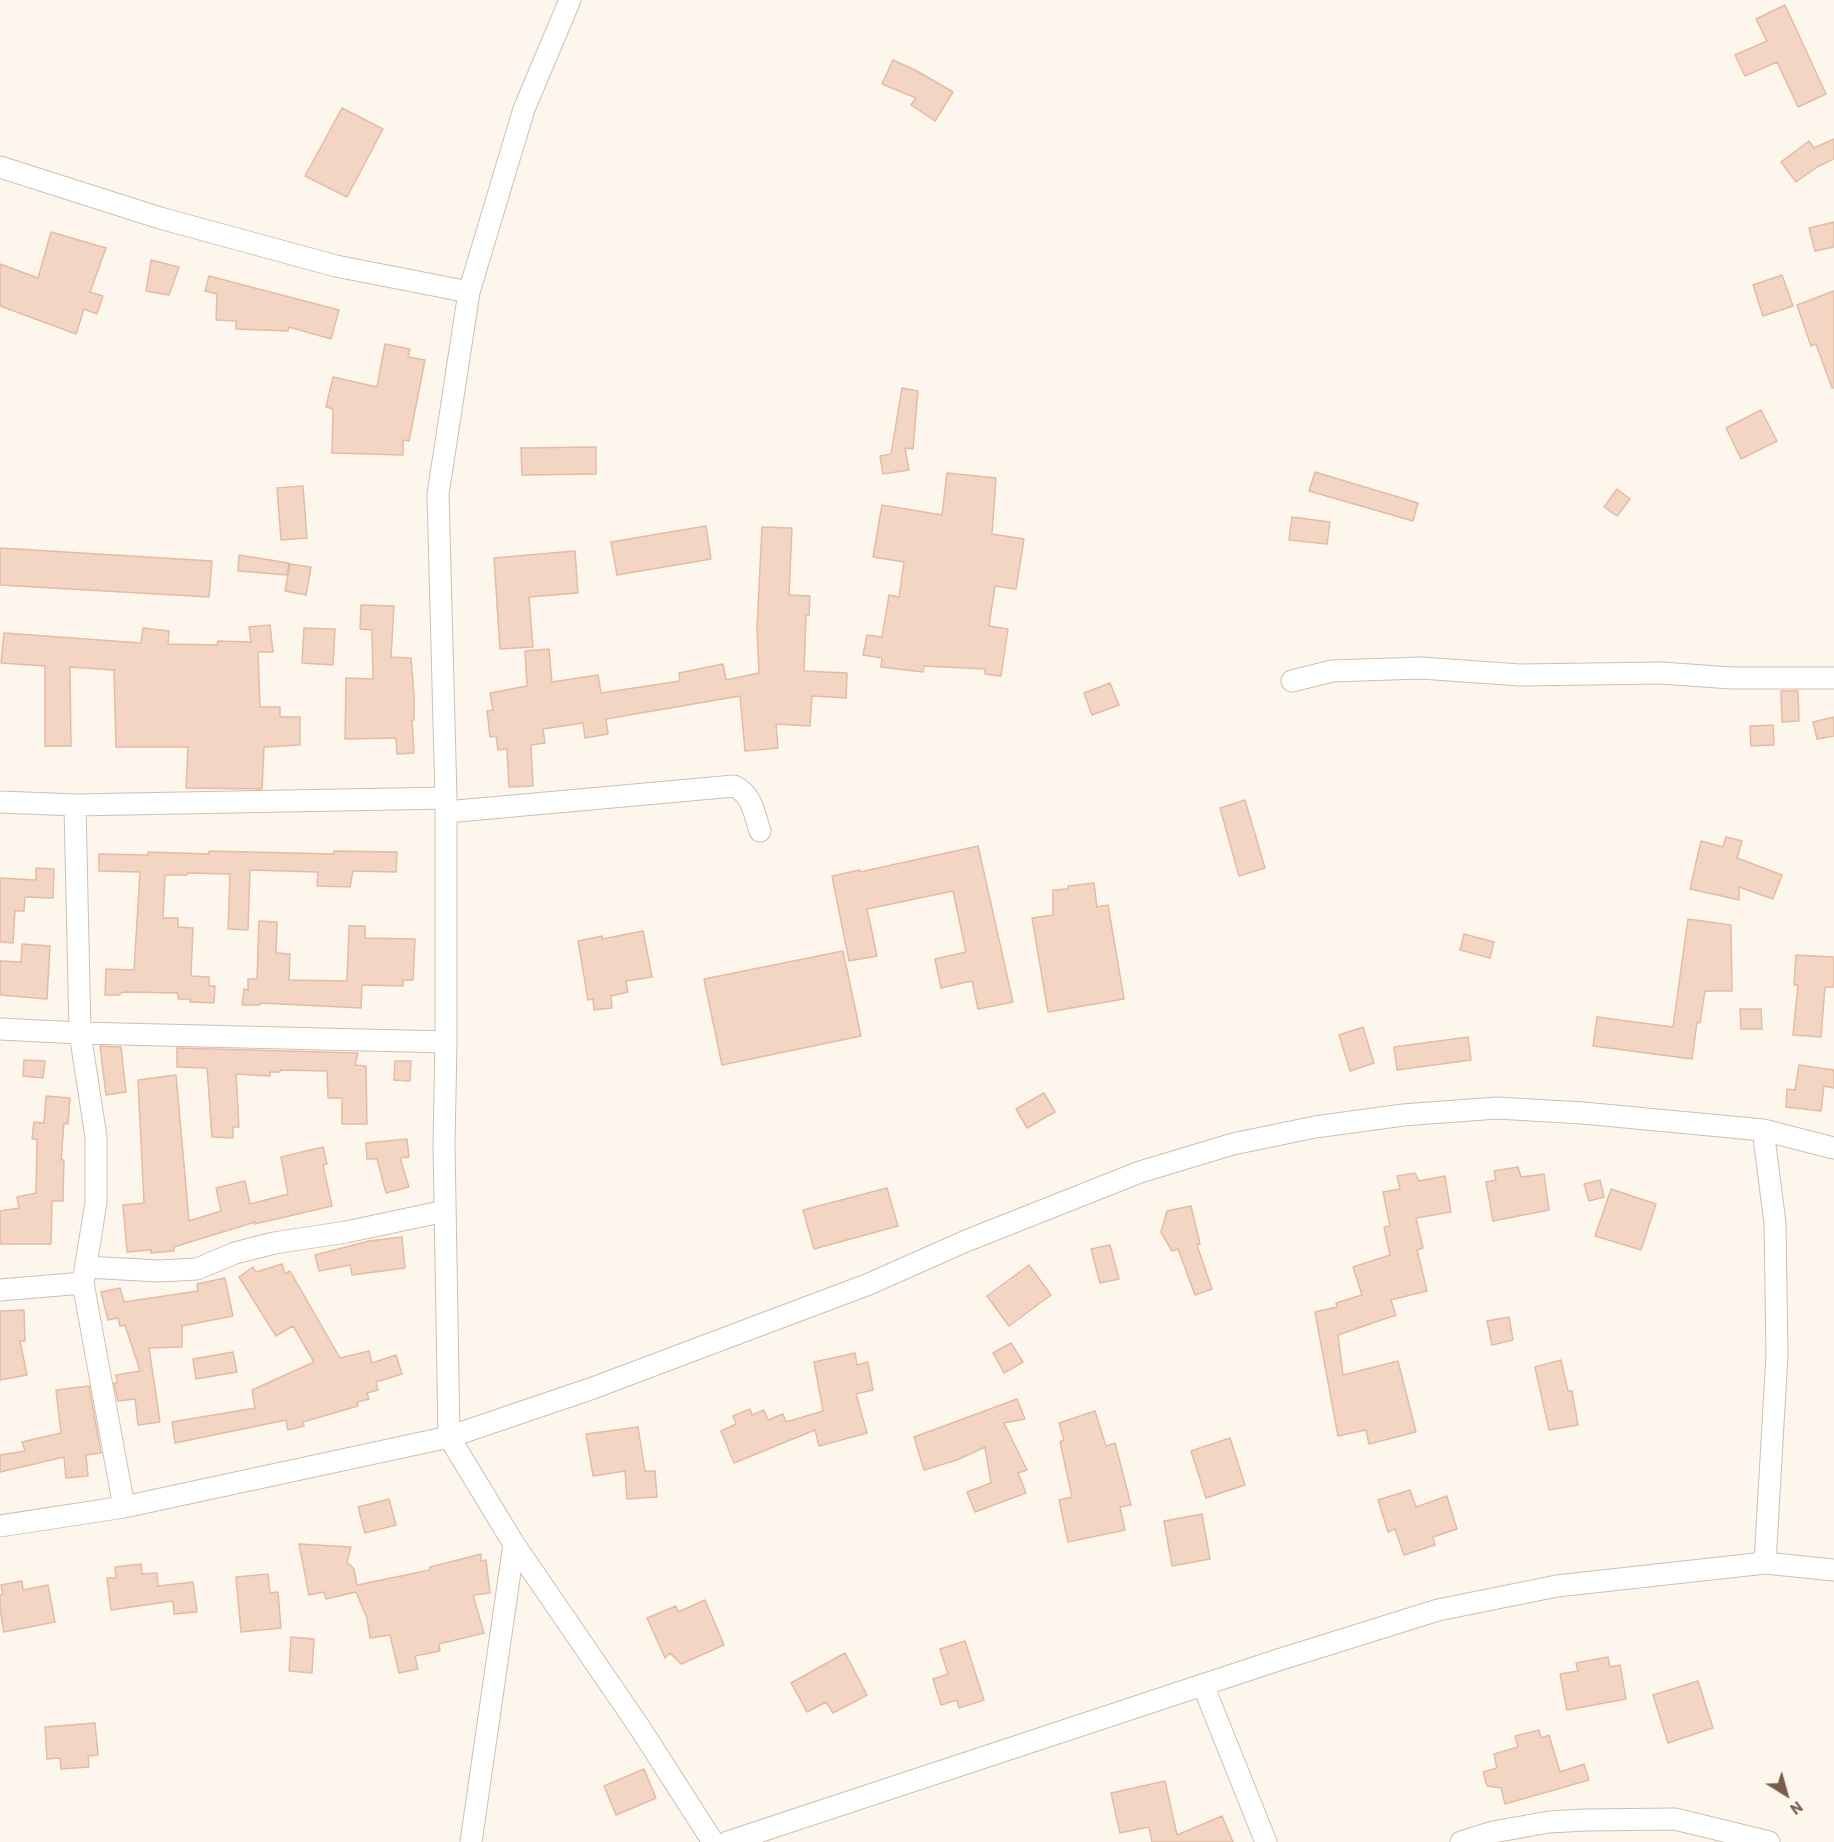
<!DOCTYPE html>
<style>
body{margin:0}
#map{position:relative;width:1834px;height:1842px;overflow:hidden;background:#fdf6ec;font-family:Barlow,sans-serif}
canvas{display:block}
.north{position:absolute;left:1756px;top:1764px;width:60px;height:60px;-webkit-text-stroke:4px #fffaf3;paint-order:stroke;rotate:143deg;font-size:16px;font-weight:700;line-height:24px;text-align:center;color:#7a5c4d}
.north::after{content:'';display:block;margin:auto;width:21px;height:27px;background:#7a5c4d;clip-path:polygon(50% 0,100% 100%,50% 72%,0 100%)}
</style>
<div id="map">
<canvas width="1834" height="1842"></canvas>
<div class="north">N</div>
</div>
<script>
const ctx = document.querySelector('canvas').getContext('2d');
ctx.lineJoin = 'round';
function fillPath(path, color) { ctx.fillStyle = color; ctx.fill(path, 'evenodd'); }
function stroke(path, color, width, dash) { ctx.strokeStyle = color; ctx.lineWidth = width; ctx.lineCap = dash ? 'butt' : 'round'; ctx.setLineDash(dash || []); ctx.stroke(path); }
const building = new Path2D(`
 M1785,5L1826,94L1798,107L1777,62L1745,76L1735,55L1767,41L1756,19Z
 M893,60L917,71L953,92L935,121L911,105L916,98L882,84Z
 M342,108L383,129L347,197L305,176Z
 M1834,139V159L1817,167L1796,182L1781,162L1809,141L1814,148Z
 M1834,222V247L1815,251L1809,228Z
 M51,232L106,248L90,292L103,296L97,314L84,309L76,334L0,306V264L38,278Z
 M151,260L179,267L169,295L146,291Z
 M1782,275L1793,306L1763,316L1753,285Z
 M209,276L339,310L331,339L289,327L288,331L236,329V321L216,320L217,294L205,291Z
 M1834,291V388H1832L1816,344L1811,346L1797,305Z
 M385,344L410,349L408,357L425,360L409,441L403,440V455L332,453L333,409L326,407L333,377L377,387Z
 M902,388L918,391L913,449L905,448L909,470L883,474L880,456L891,454Z
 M1761,410L1777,441L1741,459L1726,428Z
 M596,447V474L522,475L521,448Z
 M1315,472L1418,503L1413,521L1309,491Z
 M947,473L996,478L992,534L1024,539L1016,589L995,586L989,626L1008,629L1001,676L985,674V669L924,666L923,672L881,667L882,658L863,655L867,635L882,637L889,595L899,597L904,562L873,557L882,505L942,515Z
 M303,486L307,538L281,540L277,488Z
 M1617,489L1630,499L1617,516L1604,507Z
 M1292,517L1330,522L1327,544L1289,540Z
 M706,526L711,559L617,575L611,542Z
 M762,527L792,528L789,595L810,596L809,615H806L804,671L847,673L846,698L812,696L810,726L776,724L778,748L745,751L740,696L606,719L608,734L585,738L583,723L543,729L545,743L531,745L533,786L509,787L507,749L498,750L496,736L490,737L487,711L493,710L490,693L527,686L525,651L549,649L552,682L598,675L601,693L680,681L679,673L723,664L726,680L759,673L757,629Z
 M0,548L212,561L209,597L0,585Z
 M575,551L578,593L529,597L533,647L500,649L494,558Z
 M239,555L289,563L287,575L238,571Z
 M290,564L311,567L306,595L285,591Z
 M361,605L394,606L391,657L411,658L414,696V720H412L414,753L397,754L396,738L345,739L346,678L373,679L372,630L360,629Z
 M270,625L273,652H258L260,707H280V717H300V745L264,747L262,789L186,788L188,747H116L114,670L70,667L71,746H45V666L1,663L4,633L141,643L143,628L169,631L168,644L217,645L218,641L251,642L249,627Z
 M304,628L335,629L333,665L302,663Z
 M1110,683L1119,705L1092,715L1084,693Z
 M1781,691H1798L1799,721L1782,722Z
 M1834,717V736L1817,739L1813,722Z
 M1773,725L1774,745L1751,746L1750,726Z
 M1245,800L1265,868L1239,876L1220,808Z
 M1726,837L1742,841L1737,858L1782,875L1773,899L1739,887V900L1690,889L1701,841L1723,847Z
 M978,846L1013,1002L978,1009L972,981L941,988L935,959L966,952L953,891L867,909L877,956L849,961L832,876L860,870V872Z
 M209,851L334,854V851L397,852L396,872L353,871L350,887L317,886L318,872L250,870L248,930L228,929L230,874L187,873V875H165L163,918H178V927L193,928L191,976L209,977V986H215L214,1003L190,1002V999H178V993L126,992L120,993V995H105L106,969L134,970L140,872L99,871V854L148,855V852L209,854Z
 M36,868L54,869L53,898L25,897L24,911H15L13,943L0,942V878L36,880Z
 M1094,883L1097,907L1108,905L1124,999L1048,1012L1032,918L1053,915V890L1068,889V886Z
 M1688,919L1731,925L1732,991H1705L1700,1023L1697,1022L1692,1059L1593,1046L1597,1017L1673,1027Z
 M259,921L277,922L276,953L290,954L289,980L347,981L349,926H365V938L415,939L413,980H403V986L362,985L361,1008L260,1003V1005H242L244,989L248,990V979H257Z
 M643,931L652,977L626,981L628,992L611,996L612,1008L594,1010L593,999L588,1000L578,941L602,936V939Z
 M1464,934L1494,942L1490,958L1460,950Z
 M22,944L50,946L47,999L0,995V961L21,962Z
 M843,951L861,1036L722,1065L704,979Z
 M1796,955L1834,957V987H1825L1821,1037L1793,1035L1798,985H1794Z
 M1740,1009H1761L1762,1029H1741Z
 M1363,1027L1374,1063L1350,1071L1339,1035Z
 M1468,1037L1471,1060L1397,1070L1394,1047Z
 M100,1046L121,1047L126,1092L106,1095Z
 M177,1048L358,1053L355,1065L366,1066L367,1124H342V1098H328L327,1071L280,1070V1072H270V1076L236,1074L239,1127H233V1138L212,1137L207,1068L177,1067Z
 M24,1060L45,1061L43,1078L23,1076Z
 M395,1061H411L410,1081L394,1080Z
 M1799,1065L1834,1070V1088L1824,1086L1821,1111L1786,1107L1787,1089L1795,1090Z
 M176,1075L189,1221L221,1211L216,1188L245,1181L250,1204L288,1194L281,1157L323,1147L327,1164L323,1165L332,1206L255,1224V1222L174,1247V1251L151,1253V1250L127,1252L123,1205L144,1203L138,1080Z
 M1044,1093L1055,1112L1027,1128L1016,1109Z
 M46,1096L70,1098L68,1124L64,1123L61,1160H64L63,1201H52L51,1244H0V1211L19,1208L17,1197L36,1193L37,1139H32L34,1122L44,1123Z
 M407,1139L409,1157L400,1158L409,1187L386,1193L377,1159H367L366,1143Z
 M1518,1167L1521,1177L1544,1174L1549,1210L1493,1221L1486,1182L1496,1180L1494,1171Z
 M1415,1173L1419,1181L1445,1176L1451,1212L1416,1218L1423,1248L1417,1250L1427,1291L1391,1300L1396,1315L1338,1335L1343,1375L1398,1361L1416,1432L1369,1444L1366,1430L1338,1436L1315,1312L1337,1307L1336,1303L1362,1295L1353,1267L1390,1255L1384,1227L1390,1226L1383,1192L1400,1189L1397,1176Z
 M1600,1180L1604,1197L1589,1201L1584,1184Z
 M887,1188L898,1226L814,1249L803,1210Z
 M1611,1189L1656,1204L1641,1250L1595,1236Z
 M1191,1206L1200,1244L1197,1245L1212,1289L1195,1295L1178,1249L1172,1251L1161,1232L1167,1211Z
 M402,1237L405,1268L352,1275L350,1265L319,1271L315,1255L369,1241Z
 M1110,1245L1119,1279L1100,1283L1091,1249Z
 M282,1264L285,1274L290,1271L340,1358L369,1351L372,1363L396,1355L402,1374L376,1382L378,1390L367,1393L369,1399L357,1402L358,1406L303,1422L304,1426L288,1430L286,1420L175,1443L172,1422L255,1408L252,1390L314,1362L293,1326L276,1336L239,1277L253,1267L256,1272Z
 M1029,1265L1051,1295L1009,1326L987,1296Z
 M225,1278L233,1316L182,1326V1347L149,1348L160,1422L138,1425L135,1399L118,1401L114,1383H117L116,1375L140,1371L125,1325L120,1326L118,1318L108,1320L101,1292L120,1288L124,1302L198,1291L197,1284Z
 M24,1310L25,1341H20L27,1375L0,1380V1311Z
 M1509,1317L1513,1340L1492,1345L1487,1321Z
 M1011,1343L1023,1362L1004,1373L993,1353Z
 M233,1352L237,1372L196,1379L193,1359Z
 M855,1353L857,1365L868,1362L873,1390L856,1394L867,1433L819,1446L815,1430L734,1463L721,1431L736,1424L733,1416L750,1409L752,1415L764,1410L768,1420L783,1414L786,1422L823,1411L814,1362Z
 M1561,1360L1568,1391H1572L1578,1425L1549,1430L1535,1367Z
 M89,1386L101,1453L86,1455L88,1476L66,1478L64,1457L0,1472V1455L25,1451L22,1442L61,1433L56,1390Z
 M1017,1399L1025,1419L1004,1423L1027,1470L1018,1473L1026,1493L975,1512L967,1492L991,1483L985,1447L957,1460L924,1470L914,1437Z
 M1095,1411L1106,1446L1115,1443L1131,1505L1120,1507L1125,1530L1068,1542L1059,1500L1072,1497L1060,1442L1064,1440L1059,1423Z
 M638,1427L645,1471H655L657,1497L627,1499L625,1471L593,1476L586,1434Z
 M1230,1438L1245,1485L1206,1498L1191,1451Z
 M1410,1490L1416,1507L1447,1496L1457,1529L1433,1537L1435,1545L1404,1555L1395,1529L1388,1532L1378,1500Z
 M389,1499L396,1525L365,1533L358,1507Z
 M1202,1514L1210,1559L1172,1566L1164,1521Z
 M299,1544L351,1547L347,1562L354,1569L357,1585L430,1570V1567L481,1554V1561L486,1560L490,1593L473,1595L484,1633L439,1644L440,1651L415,1656L418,1669L399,1673L390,1635L370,1638L367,1618L356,1592L326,1599L324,1592L309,1595Z
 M141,1564L142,1574L157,1573L158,1586L193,1582L197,1612L174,1614L173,1601L111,1610L107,1578H116L115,1567Z
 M268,1574L270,1593L278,1592L281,1628L241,1632L236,1577Z
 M22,1581L23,1590L48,1585L55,1622L4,1632L0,1609V1595L3,1594L1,1585Z
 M705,1600L724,1645L681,1664L670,1653L665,1658L647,1618L676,1606L678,1612Z
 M291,1637L314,1639L312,1673L289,1671Z
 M965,1641L984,1700L959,1708L957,1700L941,1705L933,1679L948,1674L940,1649Z
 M845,1653L867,1695L833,1713L826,1702L807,1712L791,1683Z
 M1608,1657L1610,1667L1620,1665L1626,1699L1567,1710L1560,1674L1578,1671L1576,1663Z
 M1698,1681L1713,1728L1668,1743L1653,1695Z
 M95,1723L98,1755L88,1756L89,1767L61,1769L60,1758L47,1759L45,1727Z
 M1539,1730L1541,1738L1549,1735L1560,1772L1584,1764L1589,1780L1505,1804L1501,1788L1487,1786L1483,1772L1497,1768L1494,1754L1518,1747L1515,1736Z
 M644,1769L656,1798L616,1815L604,1786Z
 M1165,1781L1177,1835L1222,1816L1233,1842H1152L1149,1827L1120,1833L1111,1793Z`);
const street = new Path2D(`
 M570,0L524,109L469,292L438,494L446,798V1042L444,1144L449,1437L514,1544L640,1728L713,1842
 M0,167L160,218L336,266L469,292
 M1292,681L1332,671L1421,668L1520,675L1661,673L1732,678H1834
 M0,802L75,805L446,798
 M75,805L80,1033L96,1137V1202L83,1283L124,1507
 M446,812L734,786C752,794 754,813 760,831
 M0,1029L80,1033L446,1042
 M1763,1130L1775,1223L1777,1355L1765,1563
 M86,1267L159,1271L197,1269L235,1253L274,1243L346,1232L445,1211
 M0,1290L83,1283
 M0,1526L124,1507L449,1437L593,1388L869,1284L966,1241L1140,1172L1233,1144L1315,1127L1403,1115L1497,1108L1583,1113L1763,1130L1834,1148
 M1203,1685L1266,1842
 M471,1842L514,1544
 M728,1842L1275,1661L1438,1610L1557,1586L1765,1563L1834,1570
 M1461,1842L1493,1832L1549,1822L1586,1820L1675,1819L1769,1842`);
fillPath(building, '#f3d5c3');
stroke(building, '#e6bba3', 1.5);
stroke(street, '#d1beb0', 23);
stroke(street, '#fff', 21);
</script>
